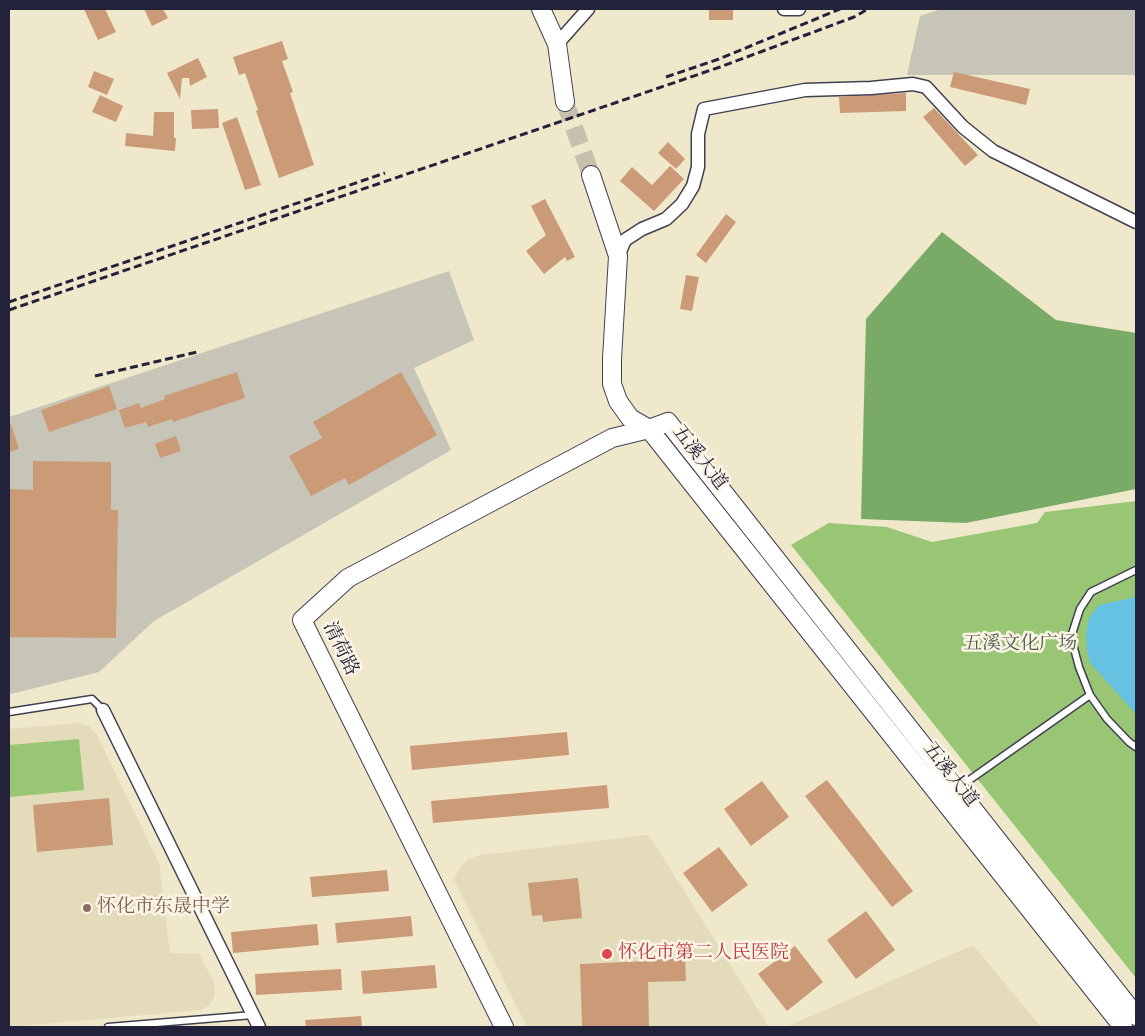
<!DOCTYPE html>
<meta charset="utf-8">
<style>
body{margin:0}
#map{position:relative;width:1145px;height:1036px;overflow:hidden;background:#f0e8cb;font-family:Cardo,serif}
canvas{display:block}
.frame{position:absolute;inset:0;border:10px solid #22223b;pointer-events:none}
</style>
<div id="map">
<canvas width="1145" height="1036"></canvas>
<div class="frame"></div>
</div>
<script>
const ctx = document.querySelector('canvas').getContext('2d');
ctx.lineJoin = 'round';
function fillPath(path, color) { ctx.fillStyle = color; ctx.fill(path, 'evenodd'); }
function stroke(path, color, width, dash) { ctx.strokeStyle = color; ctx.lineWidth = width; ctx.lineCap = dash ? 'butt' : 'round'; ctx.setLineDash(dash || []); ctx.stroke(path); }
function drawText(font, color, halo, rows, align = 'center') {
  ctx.font = font + ' Cardo,"Noto Serif SC",serif'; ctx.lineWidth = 5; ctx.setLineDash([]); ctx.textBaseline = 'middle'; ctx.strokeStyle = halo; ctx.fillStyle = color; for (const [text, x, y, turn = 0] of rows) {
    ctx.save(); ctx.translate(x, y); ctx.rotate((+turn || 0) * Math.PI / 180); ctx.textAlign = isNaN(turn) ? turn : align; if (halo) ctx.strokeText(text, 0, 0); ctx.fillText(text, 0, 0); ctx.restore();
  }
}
const built = new Path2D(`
 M79,723L89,726L97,735L159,863L170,953L199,954L214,983L215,991L213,1000L208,1006L201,1010L9,1027V729Z
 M646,835L651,838L769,1027H527L454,880L460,867L468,859L481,855Z
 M973,945L1041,1027H786Z`);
const industrial = new Path2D(`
 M942,9H1136V75H907L920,16Z
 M449,271L474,340L414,368L451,450L154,621L99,672L11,694L9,692V417Z`);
const green = new Path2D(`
 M1136,501V978L791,545L829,523L887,527L932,542L1037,523L1045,512Z
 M79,739L84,790L9,797V745Z`);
const forest = new Path2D(`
 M942,232L1056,320L1136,333V489L966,523L861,519L866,319Z`);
const water = new Path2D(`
 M1136,597V714L1090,663L1087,650L1086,633L1089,618L1099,605Z`);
const building = new Path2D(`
 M84,9H105L116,32L98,40Z
 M144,9H163L168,18L152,26Z
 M709,9H733V20H709Z
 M282,41L288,59L282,61L293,92L290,93L314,165L279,178L256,111L258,110L245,73L239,75L233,57Z
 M198,58L207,77L190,86L189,78H182L180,99L167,73Z
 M94,71L114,79L107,95L88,87Z
 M954,72L1030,89L1026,105L950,87Z
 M906,93V111L840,113L839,97Z
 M100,95L123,106L116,122L92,112Z
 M934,108L978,155L965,166L923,117Z
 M218,109L219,128L192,129L191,110Z
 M154,112H174V138H176L175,151L125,146L126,133L153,136Z
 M237,117L261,185L245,190L222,123Z
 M668,142L685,159L676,169L658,153Z
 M670,166L684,179L654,211L620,181L632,167L652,185Z
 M545,199L575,257L567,261L565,257L544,274L526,251L546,235L531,206Z
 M726,214L736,222L706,263L696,255Z
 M686,275L699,277L692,311L680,309Z
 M237,372L245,398L173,422L172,419L148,427L146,422L125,428L119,410L139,403L141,408L165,399L164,396Z
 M401,372L437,435L349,485L345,478L311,496L289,456L322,438L313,422Z
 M109,386L117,409L49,432L41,410Z
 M9,424H11L19,449L9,452Z
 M176,436L181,451L160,458L155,444Z
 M33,461L111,462V510H118L116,638L9,637V489L33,490Z
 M567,732L569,755L412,770L410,746Z
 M827,780L913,891L892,907L805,796Z
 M762,781L789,817L751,846L724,809Z
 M607,785L609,808L433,823L431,801Z
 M109,798L113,845L37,852L33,805Z
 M719,847L748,885L712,912L683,873Z
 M387,870L389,891L312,897L310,877Z
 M578,878L582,918L543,922L542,915L532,916L528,883Z
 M866,911L895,950L856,979L827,940Z
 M411,916L413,936L337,943L335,923Z
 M317,924L319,945L233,953L231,932Z
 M795,946L823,982L787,1011L758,974Z
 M685,957L686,981L648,982L649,1027H582L580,964L649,961L648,958Z
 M435,965L437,988L363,994L361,971Z
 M341,969L342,990L256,995L255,974Z
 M361,1016L362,1027H306L305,1020Z`);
const secondaryTunnel = new Path2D(`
 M565,102L591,175`);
const lane = new Path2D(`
 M1136,570L1091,592L1080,609L1071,637L1079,667L1090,695L1107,719L1129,742L1136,747
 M9,712L92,699L103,710
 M958,788L1090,695
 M108,1027L253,1015`);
const street = new Path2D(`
 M784,9H799
 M557,44L588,9
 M618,256L625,240L642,229L666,219L682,204L693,186L698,167V134L704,109L805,90L871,88L913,84L926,87L963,127L993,151L1136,222
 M103,710L259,1027`);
const secondary = new Path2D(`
 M541,9L557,44L565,102
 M591,175L618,256L612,359V384L618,401L630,418L649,429L1123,1027
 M504,1027L302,620L348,578L612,438L649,429L668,422L1136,1016`);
const rail = new Path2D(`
 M666,77L719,59L840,9
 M9,302L385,173
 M9,310L720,67L854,17L868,9
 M95,376L197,352`);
const markers = [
 [87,908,5,"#8d6e63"],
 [607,954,6,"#e0444e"]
];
const streetNames = [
 ["五溪大道",699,458,52],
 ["清荷路",340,649,64],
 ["五溪大道",950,775,52]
];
const parkNames = [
 ["五溪文化广场",1020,645]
];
const educationNames = [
 ["怀化市东晟中学",97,908]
];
const healthNames = [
 ["怀化市第二人民医院",618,954]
];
fillPath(built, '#e3dbba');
fillPath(industrial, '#c6c5b8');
fillPath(green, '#99c674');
fillPath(forest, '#7aab66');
fillPath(water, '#65c2e3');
fillPath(building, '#cb9b77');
stroke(secondaryTunnel, '#c7c0ae', 18, [18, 9]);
stroke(lane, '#414051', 9);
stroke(street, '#414051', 15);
stroke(secondary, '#414051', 20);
stroke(lane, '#fff', 6);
stroke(street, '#fff', 12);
stroke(secondary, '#fff', 18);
stroke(rail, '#22223b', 3, [8, 4]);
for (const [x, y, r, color] of markers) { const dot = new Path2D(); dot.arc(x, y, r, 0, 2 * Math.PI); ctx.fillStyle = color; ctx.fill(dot); stroke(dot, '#fcf5e5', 2); }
drawText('19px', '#22223b', '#fcf5e5', streetNames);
drawText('19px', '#4c5b4f', '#fcf5e5', parkNames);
drawText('19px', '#785e54', '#fcf5e5', educationNames, 'left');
drawText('19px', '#be3a42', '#fcf5e5', healthNames, 'left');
</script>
